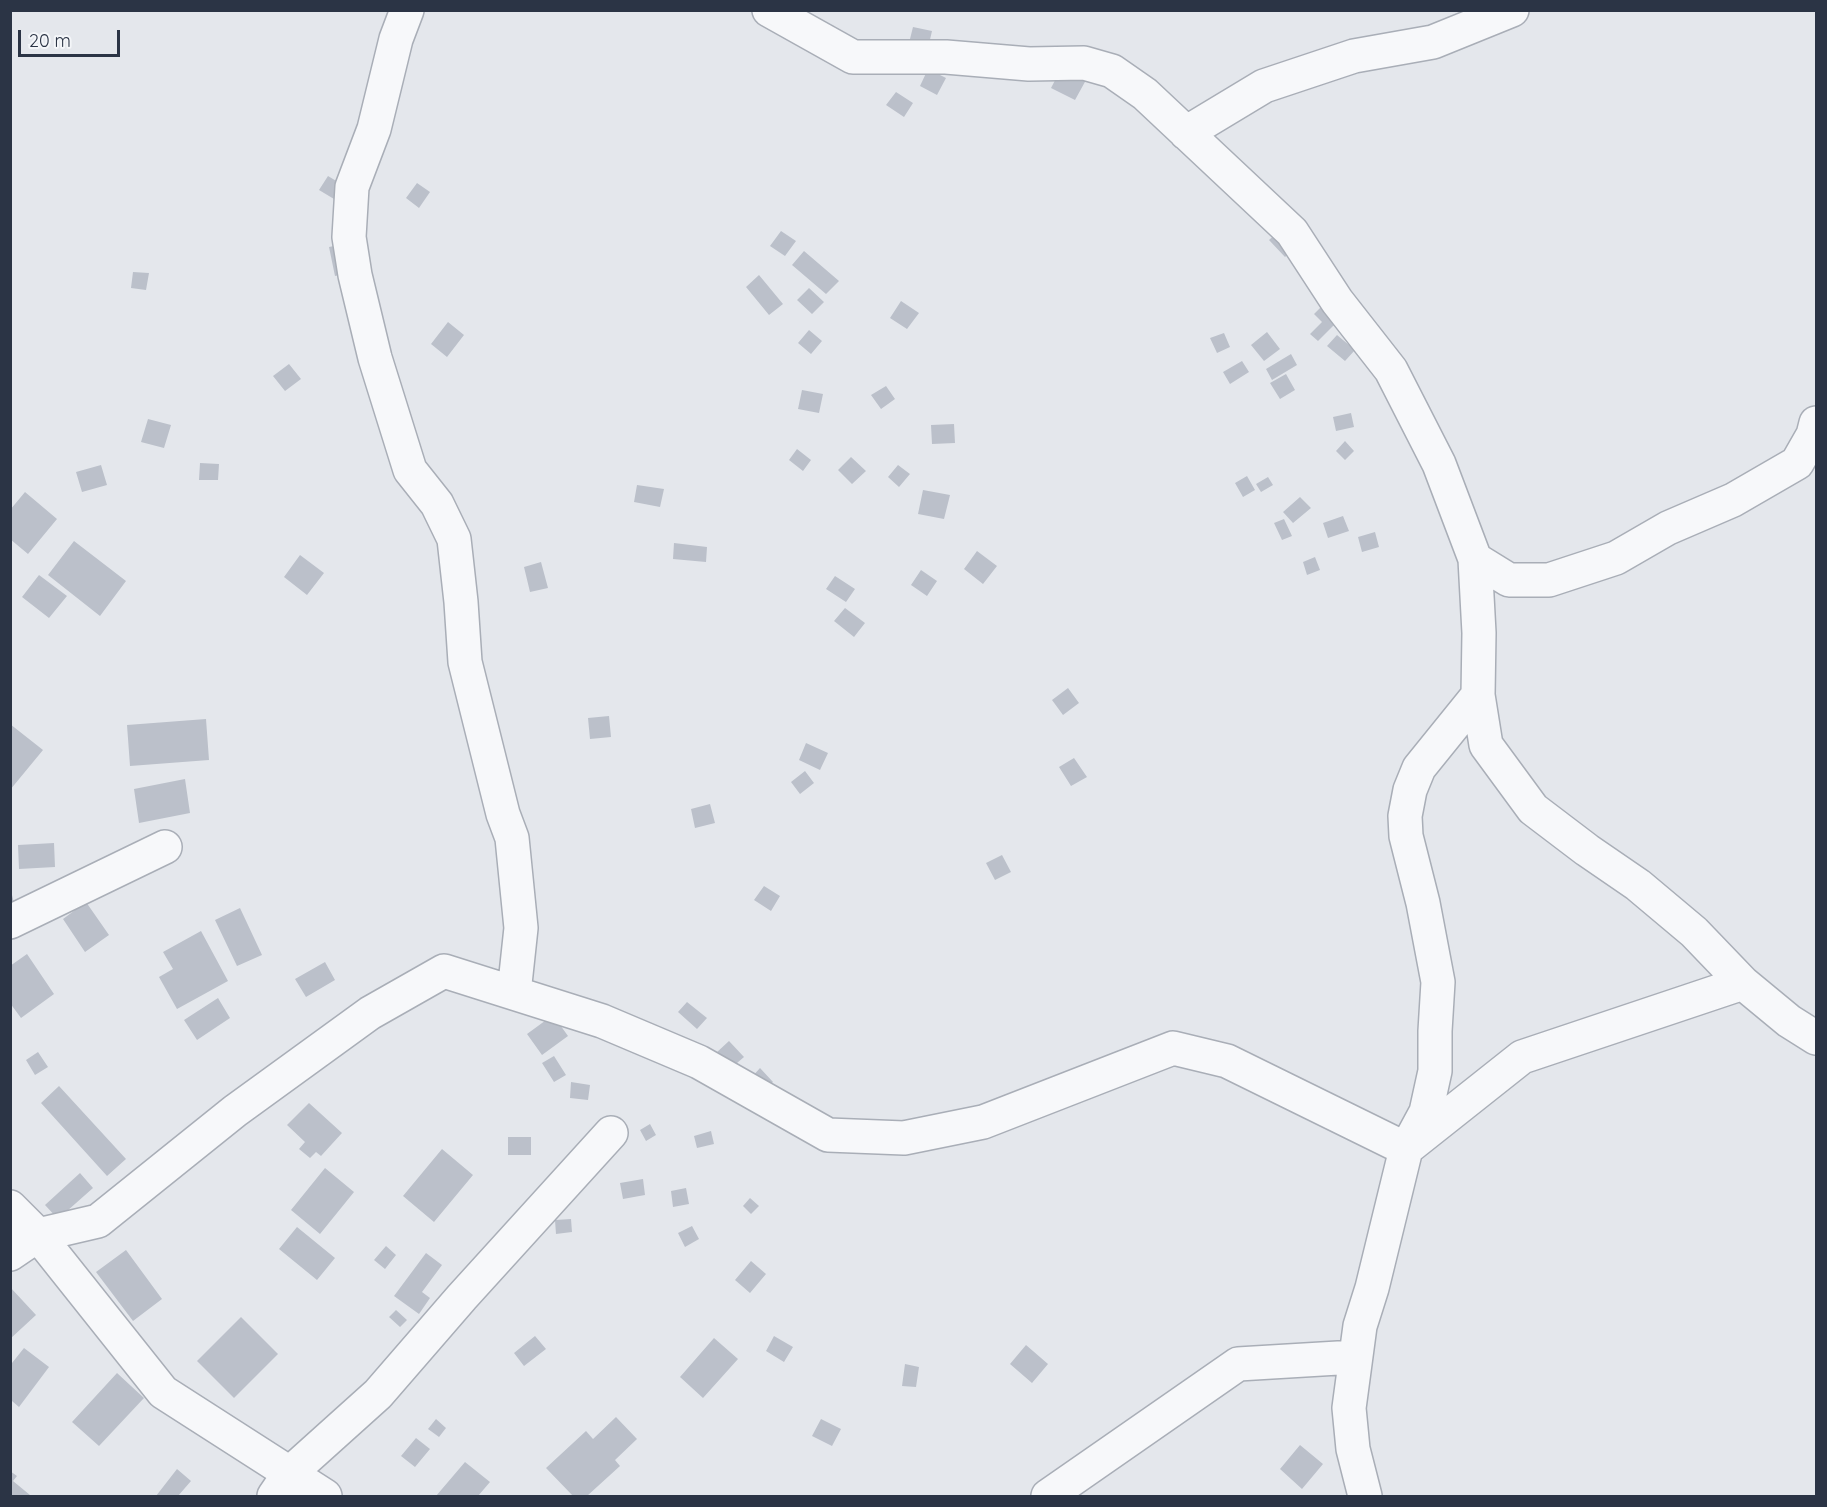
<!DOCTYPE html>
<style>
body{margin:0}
#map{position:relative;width:1827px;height:1507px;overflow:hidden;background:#e4e7ec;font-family:Quicksand,sans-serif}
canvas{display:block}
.frame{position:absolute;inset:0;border:12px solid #2b3445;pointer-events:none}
.scale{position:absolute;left:18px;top:30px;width:102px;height:27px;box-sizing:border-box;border:3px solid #2b3445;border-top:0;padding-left:8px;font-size:18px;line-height:21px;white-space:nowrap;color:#2b3445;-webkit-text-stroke:4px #f4f6f9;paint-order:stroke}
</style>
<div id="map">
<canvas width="1827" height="1507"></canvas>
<div class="frame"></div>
<div class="scale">20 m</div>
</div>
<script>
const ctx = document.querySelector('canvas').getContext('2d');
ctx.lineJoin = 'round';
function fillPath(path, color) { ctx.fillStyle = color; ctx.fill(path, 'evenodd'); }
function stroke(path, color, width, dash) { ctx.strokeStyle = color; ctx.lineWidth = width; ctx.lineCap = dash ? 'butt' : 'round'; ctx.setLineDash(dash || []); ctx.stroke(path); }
const building = new Path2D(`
 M913,27L932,31L928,48L909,43Z
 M1062,67L1086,80L1075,100L1051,88Z
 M928,69L946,78L937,95L920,86Z
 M896,92L913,103L904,117L886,105Z
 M328,176L343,185L334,199L319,190Z
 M417,183L430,192L419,208L406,198Z
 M1280,230L1296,247L1285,257L1269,240Z
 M781,231L796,241L785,256L770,246Z
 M344,244L349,273L335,276L329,247Z
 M804,251L839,281L826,294L792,265Z
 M133,272L149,273L146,290L131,288Z
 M759,275L783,304L769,315L746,287Z
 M809,288L824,302L812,314L797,300Z
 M901,301L919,313L907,329L890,318Z
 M1324,304L1339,320L1318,341L1310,334L1322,322L1314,314Z
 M448,322L464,335L447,357L431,344Z
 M809,330L822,341L811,354L798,343Z
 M1267,332L1280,349L1264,361L1251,345Z
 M1224,333L1230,347L1217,353L1210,338Z
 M1337,335L1355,350L1345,361L1327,346Z
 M1291,354L1297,365L1272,380L1266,369Z
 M1242,361L1249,372L1230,384L1223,372Z
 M289,364L301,379L285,391L273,376Z
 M1286,374L1295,390L1280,399L1270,383Z
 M886,386L895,399L881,409L871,395Z
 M802,390L823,394L819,413L798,409Z
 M1351,413L1354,427L1336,431L1333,417Z
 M148,419L171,425L164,448L141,442Z
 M954,424L955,443L932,444L931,425Z
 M1345,441L1354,451L1345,460L1336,451Z
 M797,449L811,460L803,471L789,460Z
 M851,457L866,471L852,484L838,470Z
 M200,463L219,464L218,480H199Z
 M101,465L107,485L82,492L76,472Z
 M898,465L910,474L899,487L888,477Z
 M1247,476L1255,490L1243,497L1235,483Z
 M1268,477L1273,485L1261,492L1256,484Z
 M637,485L664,489L660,507L634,502Z
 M923,490L950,495L944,519L918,514Z
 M25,492L57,519L28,554L10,539V510Z
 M1300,497L1311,508L1293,523L1283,512Z
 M1343,516L1349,531L1328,538L1323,523Z
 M1284,519L1292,536L1282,540L1274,523Z
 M1375,532L1379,547L1362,552L1358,537Z
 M74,541L126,581L100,616L48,575Z
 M674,543L707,547L706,562L673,559Z
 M977,551L997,566L983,584L964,569Z
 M300,555L324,573L307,595L284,577Z
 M1315,557L1320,570L1307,575L1303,562Z
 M541,562L548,588L530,592L524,567Z
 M921,570L937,581L927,596L911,585Z
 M39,575L67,596L49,618L22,597Z
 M835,576L855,589L846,602L826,589Z
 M845,608L865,623L854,637L834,621Z
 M1068,688L1079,703L1063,715L1052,700Z
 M609,716L611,737L590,739L588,718Z
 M206,719L209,760L130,766L127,725Z
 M10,724L43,750L10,790Z
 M806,743L828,753L820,770L799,760Z
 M1074,758L1087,777L1071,786L1059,767Z
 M805,771L814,783L800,794L791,782Z
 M185,779L190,813L139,823L134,789Z
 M710,804L715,823L695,828L691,809Z
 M54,843L55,867L19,869L18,845Z
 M1002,855L1011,872L995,880L986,863Z
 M764,886L780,896L771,911L754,900Z
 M10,887L15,907L10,908Z
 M86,902L109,935L85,952L63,919Z
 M240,908L262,955L237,966L215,920Z
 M201,931L228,981L177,1009L159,977L173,969L163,952Z
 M27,954L54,994L21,1018L10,1003V966Z
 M325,962L335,980L306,997L295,979Z
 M218,998L230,1018L197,1040L184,1020Z
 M687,1002L707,1018L697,1029L678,1012Z
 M553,1015L568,1036L542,1055L527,1034Z
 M729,1041L744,1057L730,1069L716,1053Z
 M38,1052L48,1067L35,1075L26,1060Z
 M554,1056L566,1075L554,1082L542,1063Z
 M760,1068L773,1082L763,1091L751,1078Z
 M571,1082L590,1085L588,1100L570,1098Z
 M59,1086L126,1159L107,1176L41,1103Z
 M309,1103L342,1133L321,1156L316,1152L310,1158L299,1149L305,1142L287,1125Z
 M650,1124L656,1135L646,1141L640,1130Z
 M711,1131L714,1144L697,1148L694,1136Z
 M508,1137H531V1155H508Z
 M442,1149L473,1175L434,1222L403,1196Z
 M325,1168L354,1192L320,1234L291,1210Z
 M80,1173L93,1188L58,1219L45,1205Z
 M643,1179L645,1195L623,1199L620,1183Z
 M686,1188L689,1204L673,1207L671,1191Z
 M750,1198L759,1206L751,1214L743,1206Z
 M571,1219L572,1232L556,1234L555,1220Z
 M692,1226L699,1239L685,1247L678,1233Z
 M297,1227L335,1258L317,1280L279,1249Z
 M386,1246L396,1255L385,1269L374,1260Z
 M126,1250L162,1299L133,1321L96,1272Z
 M426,1253L442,1265L422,1292L430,1298L419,1314L394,1296Z
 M751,1261L766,1274L750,1293L735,1280Z
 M10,1287L36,1315L10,1339Z
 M396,1310L407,1320L400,1327L389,1317Z
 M241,1317L278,1354L234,1398L197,1361Z
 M535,1336L546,1349L524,1366L514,1353Z
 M774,1336L793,1347L784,1362L766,1351Z
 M714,1338L738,1359L703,1398L680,1377Z
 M1026,1345L1048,1364L1032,1383L1010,1364Z
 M24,1348L49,1367L19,1407L12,1401L10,1403V1362L12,1363Z
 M905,1364L919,1367L916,1387L902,1386Z
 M117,1373L144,1398L99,1446L72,1422Z
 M616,1417L637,1439L615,1460L620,1466L587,1496H573L546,1468L586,1431L593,1439Z
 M436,1419L446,1428L439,1437L428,1429Z
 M821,1419L841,1429L832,1446L812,1436Z
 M416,1438L430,1449L415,1467L401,1456Z
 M1300,1445L1323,1464L1302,1489L1280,1469Z
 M465,1462L490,1482L478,1496H436Z
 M177,1469L191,1481L178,1496H156Z
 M10,1471L17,1476L13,1481L30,1495L29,1496H10Z`);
const minor = new Path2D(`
 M407,10L396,39L374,129L352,187L349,237L355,275L375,358L410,470L437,504L454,539L461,602L465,662L503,814L512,838L521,928L514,993
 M769,10L853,57H946L1029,64L1084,63L1112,71L1145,94L1292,232L1337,301L1391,370L1439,464L1475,559L1479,633L1478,695L1486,745L1533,809L1587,850L1638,885L1694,932L1743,983L1789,1021L1816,1038
 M1186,133L1264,86L1354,56L1433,42L1512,10
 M1475,559L1509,580H1549L1616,558L1668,528L1733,500L1797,463L1813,435L1816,423
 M10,922L165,847
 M10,1207L38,1235L163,1392L325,1496
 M10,1254L38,1235L98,1221L235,1111L370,1013L444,971L602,1021L699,1062L828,1135L904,1138L983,1122L1173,1048L1227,1061L1406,1149L1522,1057L1743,983
 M274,1496L289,1474L378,1394L462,1297L611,1133
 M1048,1496L1238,1364L1355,1357
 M1365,1496L1353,1449L1349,1408L1360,1326L1372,1288L1406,1149L1426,1112L1435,1071V1031L1438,982L1423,903L1406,836L1405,816L1410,790L1419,768L1478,695`);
fillPath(building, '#bbc0ca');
stroke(minor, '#a9aeb7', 36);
stroke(minor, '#f7f8fa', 33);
</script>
